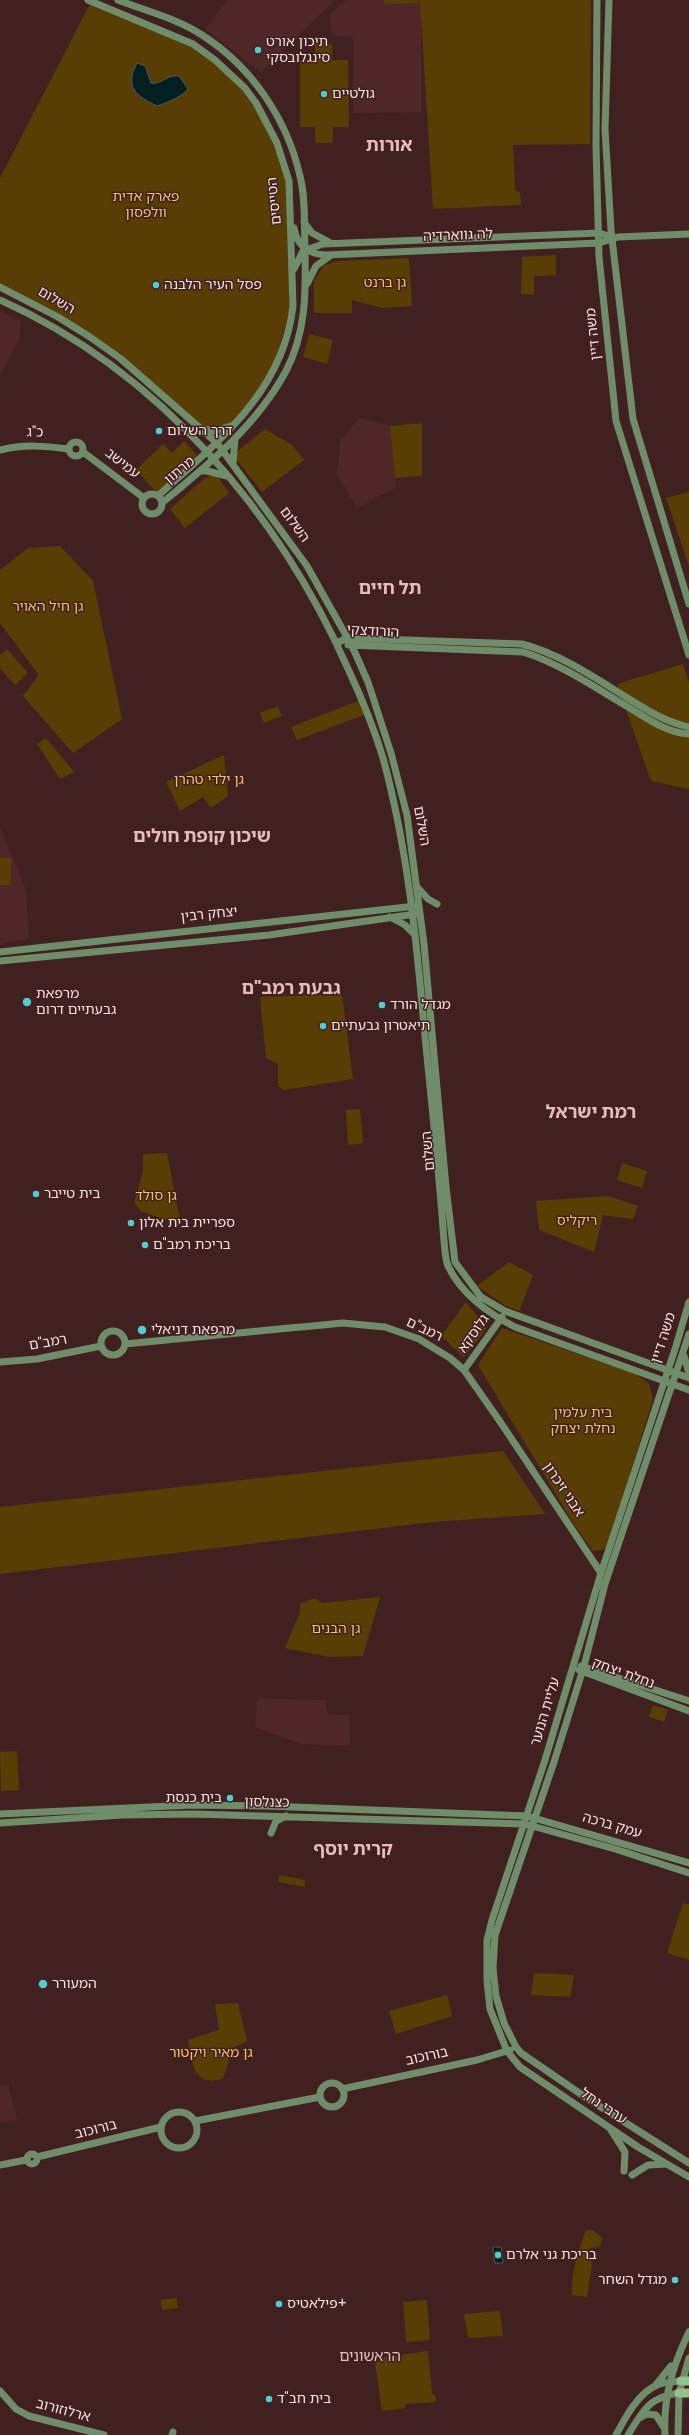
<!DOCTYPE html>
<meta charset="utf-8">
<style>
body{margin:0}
canvas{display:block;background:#412020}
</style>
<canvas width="689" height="2435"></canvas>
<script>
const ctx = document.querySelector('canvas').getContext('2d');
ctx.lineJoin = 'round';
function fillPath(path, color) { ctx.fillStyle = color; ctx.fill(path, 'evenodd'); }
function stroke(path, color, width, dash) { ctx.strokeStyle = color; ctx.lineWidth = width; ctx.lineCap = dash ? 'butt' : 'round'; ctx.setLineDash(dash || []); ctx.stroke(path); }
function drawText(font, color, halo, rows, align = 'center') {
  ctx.font = font + ' Poppins,"Noto Sans Hebrew",sans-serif'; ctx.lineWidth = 3; ctx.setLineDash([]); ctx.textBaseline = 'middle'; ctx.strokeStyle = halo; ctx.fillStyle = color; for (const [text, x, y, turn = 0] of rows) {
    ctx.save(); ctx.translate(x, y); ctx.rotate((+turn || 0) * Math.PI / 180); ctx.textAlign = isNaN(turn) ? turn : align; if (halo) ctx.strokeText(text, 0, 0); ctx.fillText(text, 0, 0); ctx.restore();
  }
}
const built = new Path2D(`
 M228,0H335L261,72L205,29Z
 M347,0H421V112L353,113V37L332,36L330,13Z
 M0,311L21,321L19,340L0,376Z
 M359,418L390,426L396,487L357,508L337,474L340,442Z
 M0,827L26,890L29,939L0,944Z
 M257,1698L325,1700L328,1714L349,1715L350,1746L301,1744L255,1727Z
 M8,2084L17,2119L0,2123V2086Z`);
const green = new Path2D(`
 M384,0H418V3L384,4Z
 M420,0H591L590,144L513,145L515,191L520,192L521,205L433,209Z
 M90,4L193,47L221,68L254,103L275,144L287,180L290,310L274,364L259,397L217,443L90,337L0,287V178Z
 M315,44H332V60H348L349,127H333V143H315V127H300V60H315Z
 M556,255V275L534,276V295L521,294L522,257Z
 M409,258L412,306L382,308L352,300V313H314V281L324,265L339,261Z
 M309,334L333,340L327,364L303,357Z
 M422,423V476L395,478L390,426Z
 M265,429L292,445L304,460L262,492L233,455Z
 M184,441L197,455L157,493L136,470L163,444L172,453Z
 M211,476L218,477L229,493L185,528L170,509L205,478Z
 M689,492V566L666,498Z
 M60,546L93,581L122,719L73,753L23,696L39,675L0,623V570L28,548Z
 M7,649L28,673L15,685L0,668V655Z
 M683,664L689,683V789L651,781L617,684Z
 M358,701L364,715L297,740L291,727Z
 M278,706L282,716L264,723L260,713Z
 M46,738L74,772L60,779L37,744Z
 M224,755L228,796L211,808L203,797L180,811L166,782Z
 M0,858H11V885H0Z
 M342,994L353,1079L284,1090L278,1086V1064L266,1058L260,997Z
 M360,1109L363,1143L348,1145L346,1110Z
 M167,1153L179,1216L178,1225L141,1211L134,1203L143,1171V1154Z
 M622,1163L647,1171L642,1188L617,1180Z
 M608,1196L638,1206L633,1219L603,1215L594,1252L539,1230L536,1201Z
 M509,1262L533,1275L519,1311L504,1305L477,1286Z
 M466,1302L487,1328L464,1357L441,1336Z
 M502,1328L636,1374L649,1384L653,1399L608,1545L602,1550L593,1551L575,1526L478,1365Z
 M503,1451L545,1514L432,1522L0,1574V1507Z
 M380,1597L363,1656L329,1657L285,1648L300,1612V1604L315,1598L322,1603Z
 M653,1705L668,1710L664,1722L649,1717Z
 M17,1751L19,1790L1,1791L0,1752Z
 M279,1875L305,1880V1887L278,1882Z
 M683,1903L689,1905V1960L667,1953Z
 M534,1973L574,1975L570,1997L531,1995Z
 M447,1995L452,2016L396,2034L389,2011Z
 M238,2003L247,2041L233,2048L223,2078C193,2089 192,2062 188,2040L219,2030L215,2004Z
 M586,2230L594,2231L603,2239L599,2247L589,2248L592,2265L587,2297L572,2295C571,2272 578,2252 586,2230Z
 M177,2298L178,2308L162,2310L161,2300Z
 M427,2300L430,2340L406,2342L403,2302Z
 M500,2311L503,2336L468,2338L464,2314Z
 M428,2351L432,2394L435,2395L436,2402L405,2404V2408L382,2411L375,2363L385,2357Z`);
const water = new Path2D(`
 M137,63L145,66L151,83C161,85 168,74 179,76L188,89C182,97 166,103 157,106C136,96 124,87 137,63Z
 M493,2247H501L503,2263H495Z`);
const secondary = new Path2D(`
 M88,0L193,44L215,60L245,88L256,103L277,143L289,181L293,306C283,393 218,441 158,496
 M118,0C146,11 178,19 202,35C252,67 287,119 300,176C306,200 304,226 305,250C306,292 306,333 286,371C257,425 209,464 162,503
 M597,0L596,146L599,257L616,421L689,655
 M609,0L605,129L611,230L633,419L689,604
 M304,222L312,233L329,242
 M294,228C297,246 308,254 326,255L599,243L618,237L689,234
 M294,269L303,251L323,244L599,233L612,237
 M307,284L316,266L330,256
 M0,287L58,317L90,337L121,359L217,443L307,566L352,646L368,682L391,753L407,815L424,944L446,1187L455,1262L481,1297L505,1311L689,1378
 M0,300C159,371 280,514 349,671C362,699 374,728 383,758C407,846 416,936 424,1026C431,1098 439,1170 444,1241C445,1249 445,1259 448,1266C462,1295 488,1313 515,1327L689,1390
 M203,429L215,431L231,426
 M69 449a7 7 0 1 1 14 0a7 7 0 1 1-14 0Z
 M0,450C24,444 45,446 69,449
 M83,452L144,498
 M233,463L235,439
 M200,471H207L227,476
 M142 504a10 10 0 1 1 20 0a10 10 0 1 1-20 0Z
 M337,643L347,638L522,644C560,654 592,676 626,697C647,710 665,722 689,727
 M348,645L523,652C561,664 594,687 628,707C647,718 666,733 689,734
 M418,888L428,899L437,904
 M390,917L405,925L415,935
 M0,952L416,906
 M0,961L269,935L416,914
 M689,1302L676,1346L601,1573L545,1760L492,1920L487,1940V1981L490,2009L507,2051L520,2067L638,2147L689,2177
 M302,1327L343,1323L385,1327L419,1339L450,1358L464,1370L501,1423L601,1573
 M101 1343a12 12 0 1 1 24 0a12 12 0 1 1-24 0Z
 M689,1334L605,1584L584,1666L554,1762L495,1935L493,1968L496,1996L504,2023L516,2047L521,2053L585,2097L689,2163
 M125,1344L300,1327
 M684,1356L689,1373
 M0,1362L37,1359L101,1346
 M464,1370L502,1317
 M581,1666L689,1701
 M579,1670L689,1711
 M0,1814L192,1805L268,1806L527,1816L689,1863
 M0,1823L122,1815L194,1814L525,1824L615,1849L689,1873
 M271,1833L276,1821L286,1816
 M320 2095a12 12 0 1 1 24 0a12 12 0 1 1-24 0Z
 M342,2089L477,2060L510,2050
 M161 2130a18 18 0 1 1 36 0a18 18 0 1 1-36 0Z
 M195,2121L320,2097
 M611,2130L625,2152L624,2171
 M27 2159a5 5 0 1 1 10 0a5 5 0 1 1-10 0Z
 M37,2157L161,2127
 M0,2165L26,2160
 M632,2175L648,2165L667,2164
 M655,2386L671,2366
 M0,2391L16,2409L29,2416L104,2435
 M639,2418L647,2414L656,2415L663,2426
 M172,2435L173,2432
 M616,2435C625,2418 638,2393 657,2385C664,2382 673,2382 681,2381
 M628,2435C643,2411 649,2397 679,2393
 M665,2435C663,2397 673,2365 689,2332
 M678,2435L679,2393L689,2358`);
const highway = new Path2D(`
 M681,2381H689
 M679,2393H689`);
const markers = [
 [258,50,4,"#51ccd3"],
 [324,94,4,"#51ccd3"],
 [156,285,4,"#51ccd3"],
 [159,431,4,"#51ccd3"],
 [27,1002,5,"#51ccd3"],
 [382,1005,4,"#51ccd3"],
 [323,1026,4,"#51ccd3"],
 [36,1194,4,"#51ccd3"],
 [131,1223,4,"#51ccd3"],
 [145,1245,4,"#51ccd3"],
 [142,1330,5,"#51ccd3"],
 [230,1798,4,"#51ccd3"],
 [43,1984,5,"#51ccd3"],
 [498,2255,4,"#51ccd3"],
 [675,2280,4,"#51ccd3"],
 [279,2304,4,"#51ccd3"],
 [269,2399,4,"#51ccd3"]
];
const poiNames = [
 ["תיכון אורט",266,42],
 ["סינגלובסקי",266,58],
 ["גולטיים",332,94],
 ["פסל העיר הלבנה",164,285],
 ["דרך השלום",167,431],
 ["מרפאת",36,994],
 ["גבעתיים דרום",36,1010],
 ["מגדל הורד",390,1005],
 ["תיאטרון גבעתיים",331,1026],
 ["בית טייבר",44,1194],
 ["ספריית בית אלון",139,1223],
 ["בריכת רמב\"ם",153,1245],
 ["מרפאת דניאלי",151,1330],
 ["בית כנסת",222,1798,"right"],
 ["המעורר",52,1984],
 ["בריכת גני אלרם",506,2255],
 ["מגדל השחר",667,2280,"right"],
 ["פילאטיס+",287,2304],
 ["בית חב\"ד",277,2399]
];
const parkNames = [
 ["פארק אדית",146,197],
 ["וולפסון",146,213],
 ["גן ברנט",385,283],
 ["גן חיל האויר",48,607],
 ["גן ילדי טהרן",209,780],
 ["גן סולד",156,1196],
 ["ריקליס",577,1221],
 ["בית עלמין",583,1413],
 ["נחלת יצחק",583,1429],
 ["גן הבנים",336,1629],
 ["גן מאיר ויקטור",211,2053]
];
const streetNames = [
 ["הטייסים",275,201,-96],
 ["לה גווארדיה",458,236,-2],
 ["השלום",56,301,30],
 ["משה דיין",594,334,-96],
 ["כ\"ג",35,433,2],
 ["עמישב",122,464,38],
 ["מרתון",180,471,-40],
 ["השלום",294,525,54],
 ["הורודצקי",373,632,3],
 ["השלום",421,826,80],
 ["יצחק רבין",209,915,-6],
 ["השלום",429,1151,-95],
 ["רמב\"ם",424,1330,25],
 ["גלוסקא",474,1334,-55],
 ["משה דיין",664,1338,-72],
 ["רמב\"ם",48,1343,-10],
 ["אבני זיכרון",563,1490,56],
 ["נחלת יצחק",623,1674,20],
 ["עליית הנוער",546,1712,-73],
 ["כצנלסון",267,1803,1],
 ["עמק ברכה",612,1826,16],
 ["בורוכוב",427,2057,-12],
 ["ערבי נחל",603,2107,34],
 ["בורוכוב",96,2130,-14],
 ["ארלוזורוב",63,2411,15]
];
const neighbourhoodNames = [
 ["הראשונים",370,2357]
];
const districtNames = [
 ["אורות",389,146],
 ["תל חיים",390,589],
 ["שיכון קופת חולים",202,837],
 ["גבעת רמב\"ם",291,989],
 ["רמת ישראל",591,1113],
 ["קרית יוסף",353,1850]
];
fillPath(built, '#4f2728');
fillPath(green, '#583e05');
fillPath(water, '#021f21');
stroke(water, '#4c595a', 1);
stroke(secondary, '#708d6b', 7);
stroke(highway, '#94c18c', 9);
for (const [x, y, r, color] of markers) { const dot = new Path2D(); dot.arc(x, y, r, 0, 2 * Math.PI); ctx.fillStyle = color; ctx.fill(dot); stroke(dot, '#412020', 1.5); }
drawText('14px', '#f7e0df', '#412020', poiNames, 'left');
drawText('14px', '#f1c16b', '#412020', parkNames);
drawText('14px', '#f7e0df', '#412020', streetNames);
drawText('15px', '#e8bcba', '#412020', neighbourhoodNames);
drawText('bold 18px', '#e8bcba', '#412020', districtNames);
</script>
